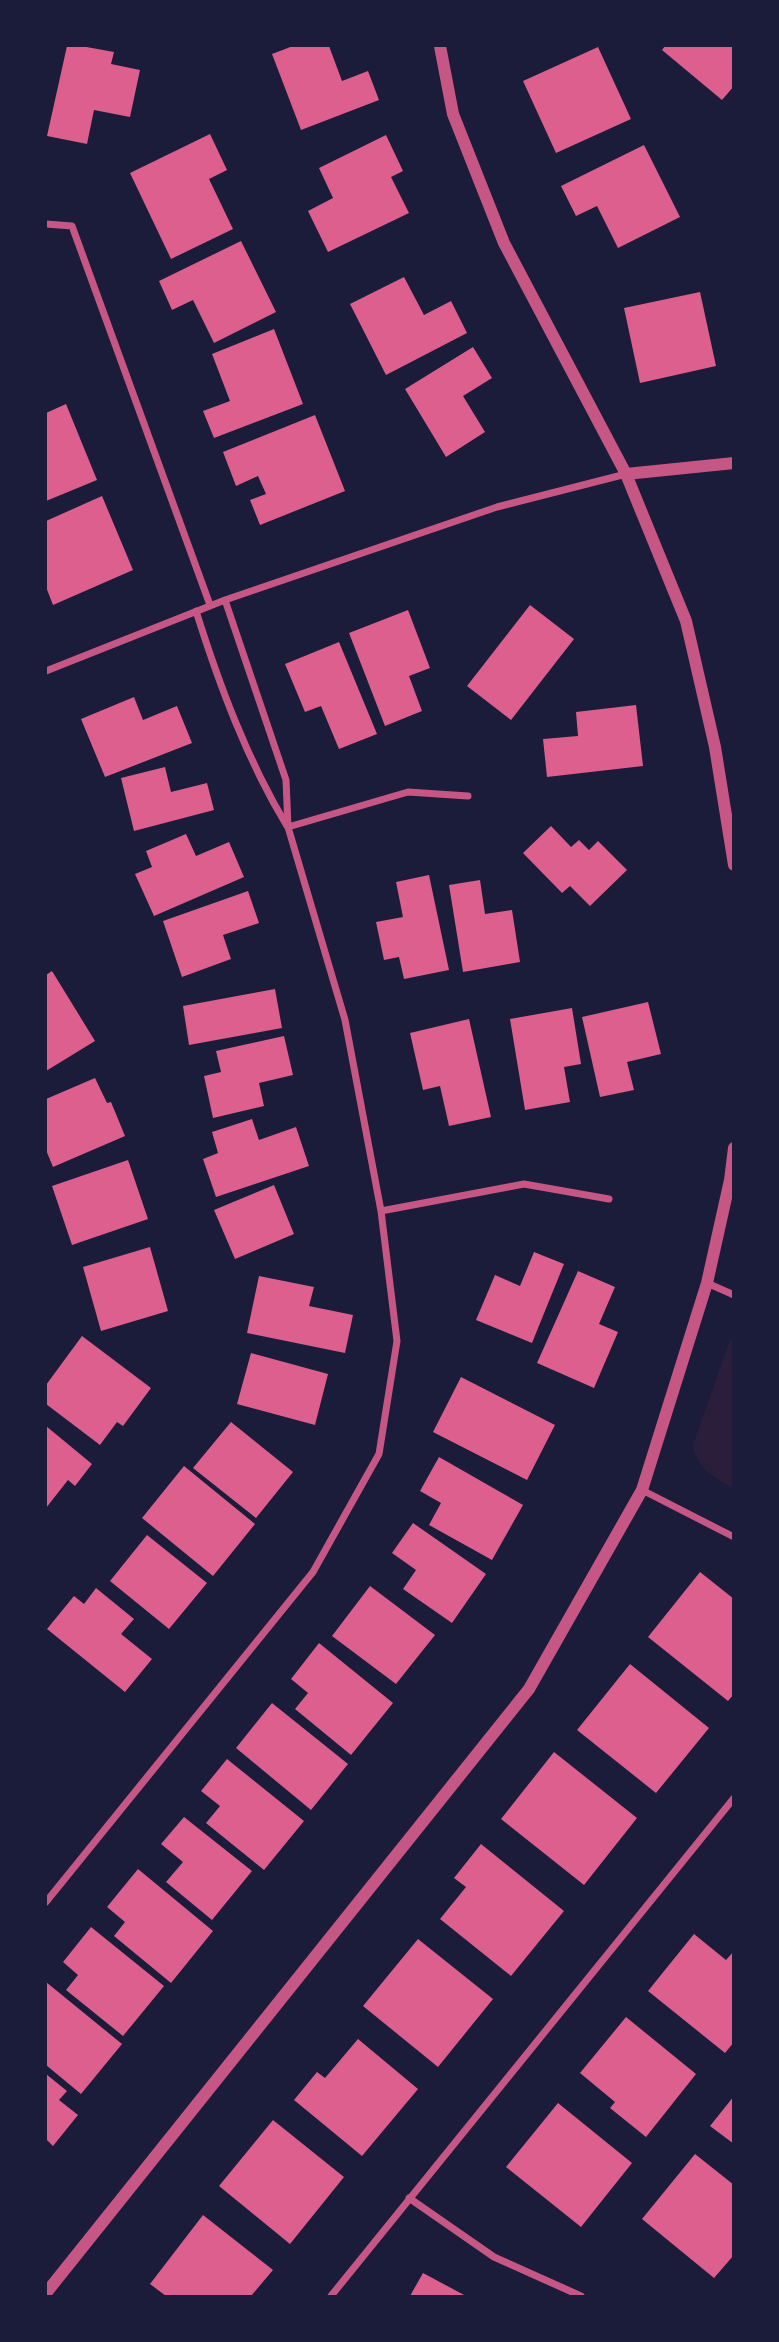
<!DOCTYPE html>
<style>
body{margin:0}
#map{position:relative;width:779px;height:2342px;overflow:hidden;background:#1b1b3a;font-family:Raleway,sans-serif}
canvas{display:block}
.frame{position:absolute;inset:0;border:47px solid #1b1b3a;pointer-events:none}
</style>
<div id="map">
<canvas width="779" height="2342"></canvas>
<div class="frame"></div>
</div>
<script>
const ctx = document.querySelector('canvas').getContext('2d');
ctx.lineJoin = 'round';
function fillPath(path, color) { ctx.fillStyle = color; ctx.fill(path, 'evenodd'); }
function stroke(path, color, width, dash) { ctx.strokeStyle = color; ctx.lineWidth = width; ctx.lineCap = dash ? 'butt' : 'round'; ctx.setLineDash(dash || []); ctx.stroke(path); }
const green = new Path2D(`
 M733,1337V1488C713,1477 697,1469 693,1445L730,1340Z`);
const building = new Path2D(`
 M67,46H81L114,52L111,64L140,70L130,117L94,110L87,144L47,136Z
 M293,46H329L342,81L368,71L379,100L301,130L272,54Z
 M665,46H734V86L722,100L662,50Z
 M598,47L631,119L556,153L523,81Z
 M210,134L227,170L209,179L233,229L171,259L130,173Z
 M386,135L403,171L391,177L409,213L328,252L308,211L333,198L319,168Z
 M644,145L680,217L618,248L597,206L576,216L561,186Z
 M241,241L276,312L214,343L193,300L172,310L159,281Z
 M404,277L424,315L451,301L467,333L386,375L350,304Z
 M700,292L716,366L640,383L624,308Z
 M274,329L303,404L214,438L203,411L230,401L212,354Z
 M473,347L492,378L463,396L485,432L446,457L405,389Z
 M66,404L97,480L46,501V413Z
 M315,415L345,491L260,525L250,500L266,494L258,476L236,486L223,452Z
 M102,496L133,570L53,605L46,587V521Z
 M530,605L574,639L511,720L467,686Z
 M408,610L430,668L409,676L422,711L385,726L349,633Z
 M339,642L377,734L339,749L321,706L305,712L285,664Z
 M134,697L143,720L177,706L192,743L105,777L81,719Z
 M636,705L643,766L547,777L543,739L578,736L576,712Z
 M165,767L171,792L207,783L214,810L134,831L121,778Z
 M551,826L571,847L579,840L589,850L598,841L627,870L590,906L570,886L562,893L523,853Z
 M186,834L196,856L229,842L244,877L154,916L135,874L152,867L146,851Z
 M429,875L449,970L404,979L399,957L384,960L376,922L403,917L396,882Z
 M480,880L485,914L512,910L520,962L463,972L449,885Z
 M248,891L259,923L223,935L231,959L182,977L163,921Z
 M52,971L95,1041L46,1071V975Z
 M275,989L282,1028L189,1045L183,1006Z
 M648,1002L661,1054L627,1062L634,1090L600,1097L582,1017Z
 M572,1008L581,1064L564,1067L570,1102L525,1110L510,1019Z
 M469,1019L491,1117L449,1126L440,1086L423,1090L410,1033Z
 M284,1036L293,1075L259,1083L264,1106L213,1118L204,1076L221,1072L216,1051Z
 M95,1078L107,1103L111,1102L125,1136L53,1167L46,1150V1099Z
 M252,1119L259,1140L296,1127L309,1166L216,1197L203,1159L218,1153L212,1132Z
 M128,1160L148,1219L72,1245L52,1186Z
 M274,1185L294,1234L235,1259L214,1210Z
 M150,1247L168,1311L101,1331L83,1267Z
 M534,1252L564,1264L532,1343L476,1320L495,1275L520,1286Z
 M578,1271L615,1287L599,1324L618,1332L594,1388L537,1363Z
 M259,1276L314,1287L309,1306L353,1315L345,1353L247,1333Z
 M82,1336L151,1388L123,1426L117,1422L100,1445L46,1404V1385Z
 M251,1353L328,1374L315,1425L237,1404Z
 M461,1377L555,1425L527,1480L433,1432Z
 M231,1422L293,1472L256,1518L193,1468Z
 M46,1426L92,1464L75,1486L68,1480L46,1508Z
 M439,1457L523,1505L492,1560L429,1525L441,1503L420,1491Z
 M184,1466L255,1524L213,1576L142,1518Z
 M413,1523L486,1574L452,1623L403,1589L416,1570L392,1553Z
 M147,1535L207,1583L169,1629L110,1581Z
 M700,1572L734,1599V1694L728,1701L648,1637Z
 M370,1586L435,1635L396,1684L332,1636Z
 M96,1588L134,1619L121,1634L152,1659L125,1692L47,1629L74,1596L84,1604Z
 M319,1643L393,1703L351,1755L295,1709L308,1693L291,1679Z
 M630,1664L709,1728L656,1793L577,1730Z
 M272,1703L348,1764L311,1810L236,1748Z
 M554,1752L637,1818L584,1885L501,1819Z
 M227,1759L304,1821L264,1870L206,1823L220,1806L201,1791Z
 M184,1817L252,1871L212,1920L166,1882L183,1862L161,1844Z
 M481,1844L564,1911L511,1976L440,1919L466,1887L454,1878Z
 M138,1869L213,1931L171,1983L114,1936L125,1922L107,1907Z
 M91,1927L164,1986L123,2036L66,1990L78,1975L63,1962Z
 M694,1934L726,1960L734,1951V2042L725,2053L648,1991Z
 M418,1939L493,1999L438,2067L363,2006Z
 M46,1982L122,2044L81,2094L46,2065Z
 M626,2017L696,2074L646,2137L610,2108L615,2102L580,2073Z
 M358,2039L418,2089L362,2156L294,2100L317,2072L325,2078Z
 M46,2074L67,2091L59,2100L78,2115L53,2146L46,2139Z
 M734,2096V2144L710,2126Z
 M558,2103L632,2163L581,2227L506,2167Z
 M273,2120L344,2177L290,2244L219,2186Z
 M695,2154L734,2185V2255L714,2278L642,2219Z
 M203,2215L273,2270L251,2296H166L150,2284Z
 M423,2273L466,2296H410Z`);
const minor = new Path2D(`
 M46,224L72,226L210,605
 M196,611C219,684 247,760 287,826
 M46,671L225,600L497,507L626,474
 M288,827L408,792L468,796
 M381,1211L524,1184L609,1199
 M707,1283L734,1295
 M642,1490L734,1537
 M46,1902L313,1572L379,1454L397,1341L381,1211L345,1020L288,827L286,780L225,600
 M409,2198L494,2257L581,2296
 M331,2296L734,1798`);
const tertiary = new Path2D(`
 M440,46L453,114L504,243L626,474L686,621L715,747L734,865
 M626,474L734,463
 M46,2293L529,1689L642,1490L707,1283L730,1180L734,1148`);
fillPath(green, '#2a1e3b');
fillPath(building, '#dd5f8e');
stroke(minor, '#c65784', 7);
stroke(tertiary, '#c65784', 12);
</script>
